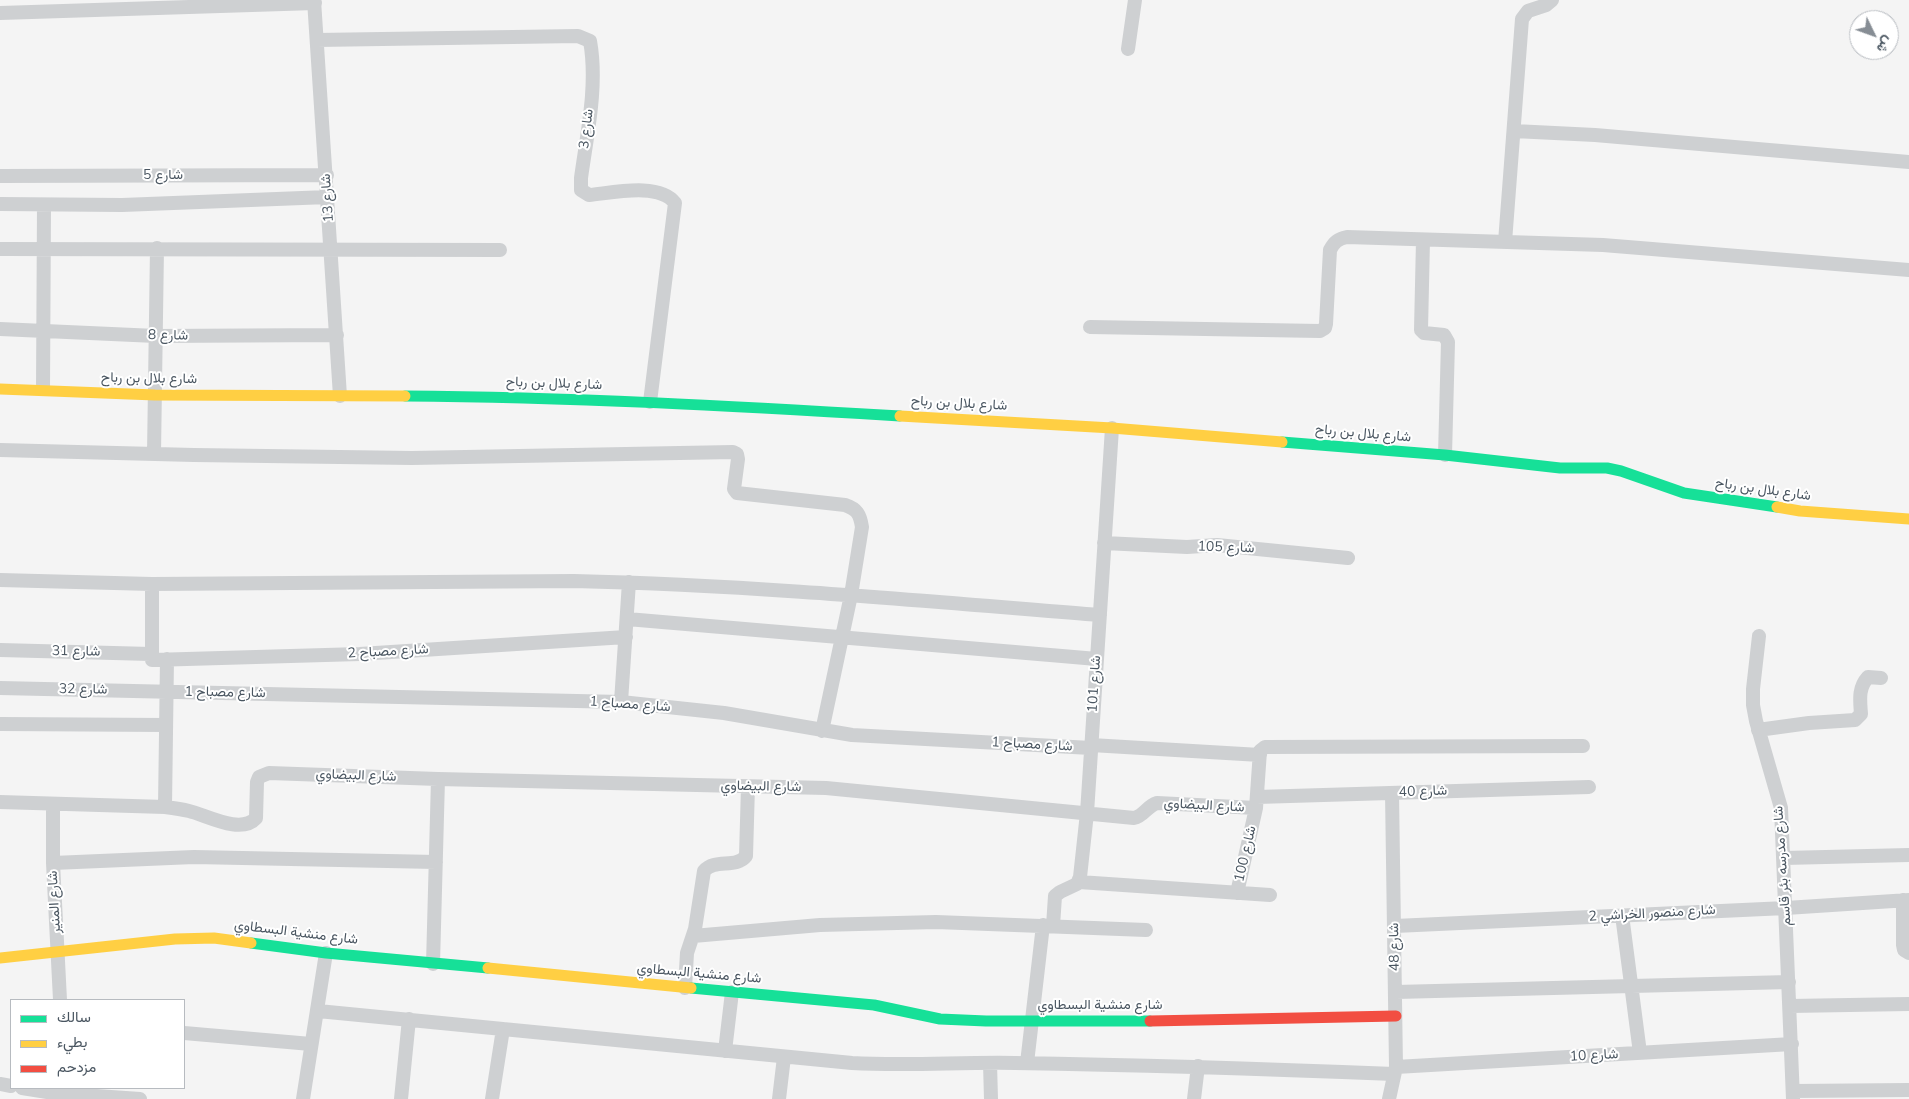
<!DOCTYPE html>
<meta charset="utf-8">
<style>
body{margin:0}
#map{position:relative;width:1909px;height:1099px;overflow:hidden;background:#f4f4f4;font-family:"Nunito Sans",Vazirmatn,sans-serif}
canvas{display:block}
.legend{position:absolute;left:10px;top:999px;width:175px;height:90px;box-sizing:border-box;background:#fff;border:1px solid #b7bbc0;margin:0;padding:6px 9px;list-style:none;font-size:15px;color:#4a5661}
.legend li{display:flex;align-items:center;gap:10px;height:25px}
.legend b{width:25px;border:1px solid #b7bbc0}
.north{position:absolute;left:1849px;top:10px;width:50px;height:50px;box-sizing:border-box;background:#fff;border:1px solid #b7bbc0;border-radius:50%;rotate:132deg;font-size:14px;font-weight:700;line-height:20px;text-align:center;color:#4a5661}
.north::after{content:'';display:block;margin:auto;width:18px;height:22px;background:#868d94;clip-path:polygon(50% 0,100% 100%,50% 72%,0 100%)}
</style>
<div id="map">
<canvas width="1909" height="1099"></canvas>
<ul class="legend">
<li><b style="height:6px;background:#16e098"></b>سالك</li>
<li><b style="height:6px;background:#ffcf43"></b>بطيء</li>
<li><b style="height:6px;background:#f24e42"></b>مزدحم</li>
</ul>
<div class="north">ش</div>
</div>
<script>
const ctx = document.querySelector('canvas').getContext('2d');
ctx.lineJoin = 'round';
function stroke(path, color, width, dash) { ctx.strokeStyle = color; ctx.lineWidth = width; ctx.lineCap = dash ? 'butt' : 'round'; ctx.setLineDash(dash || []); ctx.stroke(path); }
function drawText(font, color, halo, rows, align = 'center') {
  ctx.font = font + ' "Nunito Sans",Vazirmatn,sans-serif'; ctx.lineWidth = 4; ctx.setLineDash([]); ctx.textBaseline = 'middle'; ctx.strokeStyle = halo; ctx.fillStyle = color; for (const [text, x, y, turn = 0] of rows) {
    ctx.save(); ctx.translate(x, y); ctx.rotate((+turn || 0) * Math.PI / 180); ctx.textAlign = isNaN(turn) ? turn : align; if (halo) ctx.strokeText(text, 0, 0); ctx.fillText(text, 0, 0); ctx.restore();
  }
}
const street = new Path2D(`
 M314,0L340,396
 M0,13L315,3
 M317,40L578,36L590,41C598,85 587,134 581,178V190L589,195C612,193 659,182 675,203L650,402
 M1128,49L1135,0
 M1514,131L1595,135L1909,162
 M0,176L327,175
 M0,204L122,205L328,197
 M1423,240L1421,330L1424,333L1444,335L1448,342L1445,455
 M1505,242L1522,19L1528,11L1546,5L1552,0
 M0,249L500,250
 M1090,327L1320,331L1325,328L1326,324L1330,250C1334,242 1338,239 1347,237L1603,245L1909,270
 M0,329L156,336L337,335
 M43,389L44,205
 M0,450L194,455L412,458L733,452L737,454L738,459L734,489L737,493L845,505C857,509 860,514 862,527L851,595L822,731
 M154,454L157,248
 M1104,543L1187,547L1217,545L1348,558
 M0,580L152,584L574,581C750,585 925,601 1100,615
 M152,584V660L360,654L626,637
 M627,619L1097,659
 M1759,636L1753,689V705L1756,721L1781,808L1793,1099
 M0,650L151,654
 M0,688L621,702L724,713L852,735L1091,748
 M621,702L629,582
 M0,724L166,725
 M1758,730L1809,723L1855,720L1861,714C1860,700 1858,688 1868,677L1881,678
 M1091,745L1260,755
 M1257,797L1589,787
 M0,802L165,807C173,808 181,809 189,811C206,815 241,835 256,818L257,782L259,777L269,773L438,779L826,788L1134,818C1144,816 1147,806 1157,803L1256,808
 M53,804V863L60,1000
 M165,807L167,659
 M1784,858L1909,855
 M53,863L194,857L436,862
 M1079,882L1270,895
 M1237,893L1256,808L1260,751L1265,747L1583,746
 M1903,900V945L1904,950L1909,953
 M1622,915L1640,1053
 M1053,926L1055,896L1060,892L1077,884L1080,877L1087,813L1112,428
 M1395,926L1786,908L1909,900
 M693,936L820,925L936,922L1146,930
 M433,964L438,779
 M685,988L687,953L695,929L704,871C715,858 736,869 746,856L748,786
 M1396,992L1789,982
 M1790,1006L1909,1004
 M318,1011L852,1063C906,1066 961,1062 1015,1063C1142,1065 1268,1069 1394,1074
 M184,1033L311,1044
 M725,1051L732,992
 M990,1063L991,1099
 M1027,1063L1043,925
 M1396,1067L1792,1044
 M0,1084L11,1086
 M22,1088L53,1093L140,1099
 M1793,1091L1909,1090
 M303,1099L326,953
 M401,1099L409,1019
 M492,1099L503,1029
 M779,1099L784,1057
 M1194,1099L1198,1066
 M1389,1099L1396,1067L1392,793`);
const fast = new Path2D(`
 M405,396C570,397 735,406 900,416
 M1282,442L1445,455L1560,468H1607L1621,471L1684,493L1777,507
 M251,943L326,953L488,968
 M691,988L874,1005L940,1019L986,1021H1150`);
const slow = new Path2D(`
 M0,389L155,395L405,396
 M900,416L1112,428L1282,442
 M1777,507L1800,511L1909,519
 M0,958L175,939L214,938L251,943
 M488,968L691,988`);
const jam = new Path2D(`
 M1150,1021L1396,1016`);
const streetNames = [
 ["شارع 3",587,129,-83],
 ["شارع 5",163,176],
 ["شارع 13",328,198,-94],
 ["شارع 8",168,336,1],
 ["شارع بلال بن رباح",149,379,1],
 ["شارع بلال بن رباح",554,384,2],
 ["شارع بلال بن رباح",959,404,3],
 ["شارع بلال بن رباح",1363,434,5],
 ["شارع بلال بن رباح",1763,490,8],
 ["شارع 105",1226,548,2],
 ["شارع 31",76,652,1],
 ["شارع مصباح 2",388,652,-3],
 ["شارع 101",1095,684,-86],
 ["شارع 32",83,690,1],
 ["شارع مصباح 1",225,693,1],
 ["شارع مصباح 1",630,705,4],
 ["شارع مصباح 1",1032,745,3],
 ["شارع البيضاوي",356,776,2],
 ["شارع البيضاوي",761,787,1],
 ["شارع 40",1423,792,-2],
 ["شارع البيضاوي",1204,806,3],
 ["شارع 100",1246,854,-77],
 ["شارع مدرسه بئر قاسم",1783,866,-94],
 ["شارع المنير",55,902,-93],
 ["شارع منصور الخراشي 2",1652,914,-3],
 ["شارع منشية البسطاوي",296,933,7],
 ["شارع 48",1395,947,-91],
 ["شارع منشية البسطاوي",699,974,5],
 ["شارع منشية البسطاوي",1100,1006],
 ["شارع 10",1594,1056,-3]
];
stroke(street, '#ced0d2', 14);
stroke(fast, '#16e098', 11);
stroke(slow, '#ffcf43', 11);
stroke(jam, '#f24e42', 11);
drawText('14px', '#4a5661', '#fff', streetNames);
</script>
